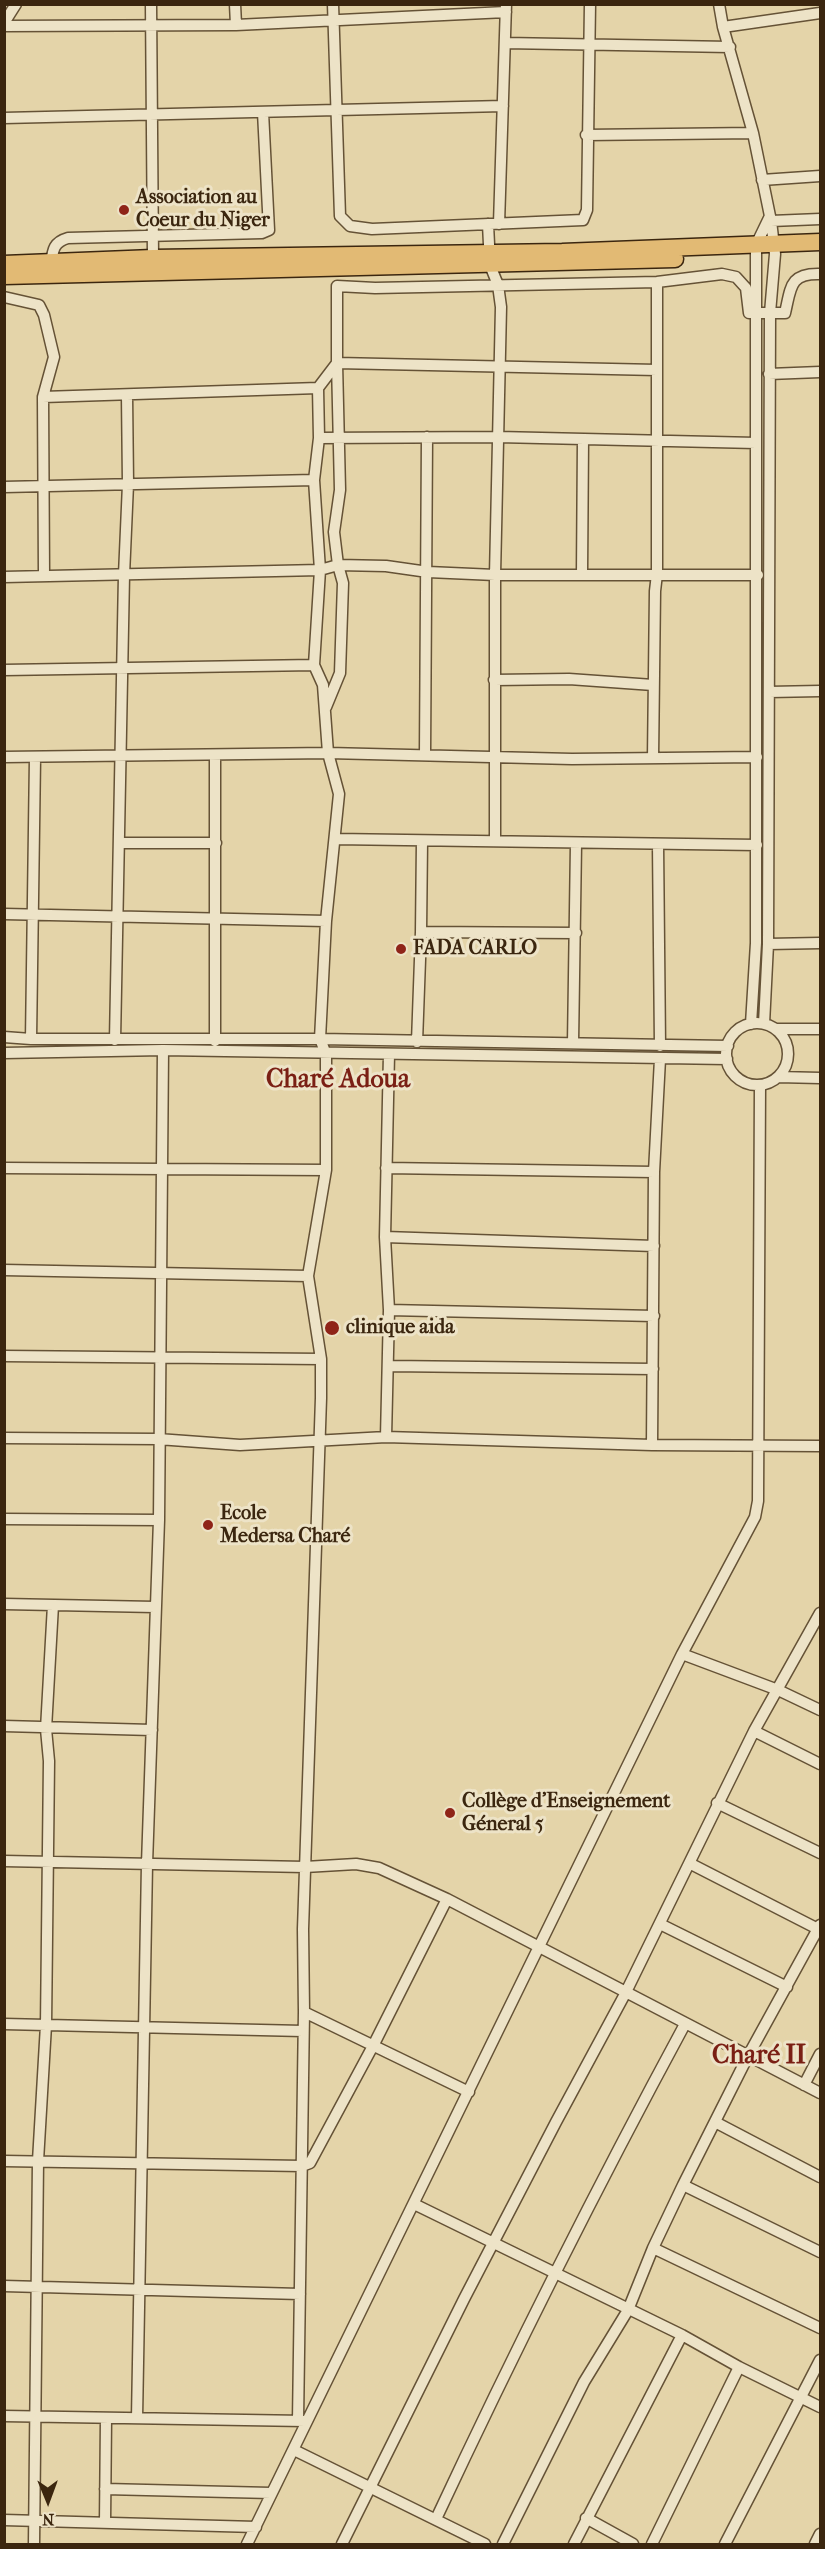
<!DOCTYPE html>
<meta charset="utf-8">
<style>
body{margin:0}
#map{position:relative;width:825px;height:2549px;overflow:hidden;background:#e4d4a9;font-family:"IM FELL French Canon",serif}
canvas{display:block}
.frame{position:absolute;inset:0;border:6px solid #3b260f;pointer-events:none}
.north{position:absolute;left:18px;top:2471px;width:60px;height:60px;-webkit-text-stroke:4px #ede3c7;paint-order:stroke;rotate:179deg;font-size:16px;font-weight:700;line-height:24px;text-align:center;color:#3b260f}
.north::after{content:'';display:block;margin:auto;width:21px;height:27px;background:#3b260f;clip-path:polygon(50% 0,100% 100%,50% 72%,0 100%)}
</style>
<div id="map">
<canvas width="825" height="2549"></canvas>
<div class="frame"></div>
<div class="north">N</div>
</div>
<script>
const ctx = document.querySelector('canvas').getContext('2d');
ctx.lineJoin = 'round';
function stroke(path, color, width, dash) { ctx.strokeStyle = color; ctx.lineWidth = width; ctx.lineCap = dash ? 'butt' : 'round'; ctx.setLineDash(dash || []); ctx.stroke(path); }
function drawText(font, color, halo, rows, align = 'center') {
  ctx.font = font + ' "IM FELL French Canon",serif'; ctx.lineWidth = 6; ctx.setLineDash([]); ctx.textBaseline = 'middle'; ctx.strokeStyle = halo; ctx.fillStyle = color; for (const [text, x, y, turn = 0] of rows) {
    ctx.save(); ctx.translate(x, y); ctx.rotate((+turn || 0) * Math.PI / 180); ctx.textAlign = isNaN(turn) ? turn : align; if (halo) ctx.strokeText(text, 0, 0); ctx.fillText(text, 0, 0); ctx.restore();
  }
}
const minor = new Path2D(`
 M151,4L153,258
 M235,4L236,25
 M333,4L340,216L350,226L372,229L583,220L587,210L590,4
 M719,4L723,27L753,133L771,221L775,254L770,313L768,944L764,1024
 M4,23L16,4
 M4,26L236,25L506,12
 M723,27L820,13
 M505,43L730,47
 M4,118L503,106
 M586,135L753,133
 M762,180L820,176
 M771,221L820,219
 M488,224L490,265L498,285L501,307L495,575V840
 M499,224L506,4
 M51,263C53,249 54,242 68,238L262,233L269,230L263,112
 M4,297L39,305L44,315L54,357L43,397L44,575
 M769,374L820,372
 M43,397L318,388
 M319,438L498,437L756,443
 M4,487L314,480
 M582,574L583,439
 M4,577L320,570L338,565L386,566L428,572L495,575H758
 M4,670L314,665
 M494,680L569,679L653,685
 M769,692L820,691
 M326,707L340,673L343,583L338,565L334,532L340,490L337,363L657,370
 M425,754L427,437
 M215,756V1041
 M4,757L328,753L572,759L757,757
 M653,758L655,591L657,574V282
 M335,839L757,845
 M121,843H216
 M658,844L660,1046
 M4,914L326,921
 M421,932L576,933
 M768,944L820,943
 M726 1054a31 31 0 1 1 62 0a31 31 0 1 1-62 0Z
 M751,1024L756,943V245L770,216
 M775,1029H820
 M4,1037L31,1039H320L728,1046
 M31,1039L35,758
 M115,1040L124,575L128,484L127,395
 M417,1042L421,932L422,841
 M573,1043L576,844
 M4,1053L163,1050L727,1059
 M778,1077L820,1078
 M4,1168L326,1170
 M386,1168L654,1172
 M385,1237L654,1246
 M4,1270L308,1276
 M389,1310L654,1316
 M4,1356L321,1359
 M389,1366L653,1369
 M386,1437L389,1310L385,1237L389,1054
 M4,1438L158,1439L240,1445L386,1437L652,1445L820,1446
 M652,1445L654,1172L660,1059
 M4,1519L159,1520
 M4,1604L155,1607
 M682,1654L778,1690L820,1710
 M4,1726L152,1730
 M754,1731L820,1764
 M717,1803L820,1853
 M4,1861L305,1867L356,1864L379,1868L447,1899L820,2093
 M691,1864L818,1929
 M660,1924L787,1987
 M304,2012L469,2092
 M4,2024L303,2031
 M804,2085L820,2054
 M715,2122L820,2177
 M4,2161L302,2166L310,2163L374,2044L447,1899
 M683,2185L820,2252
 M414,2204L682,2335L739,2367L820,2407
 M653,2248L820,2328
 M4,2286L300,2294
 M4,2416L305,2421
 M137,2418L147,1864L159,1520L163,1050
 M298,2421L304,2012L303,1929L321,1398V1359L308,1276L326,1170V1054L320,1039L326,921L339,794L328,753L323,685L314,665L320,570L314,480L319,438L318,388L337,363V286L375,288L657,282L722,274L736,277L746,288L749,313H785C791,288 789,273 820,274
 M294,2450L485,2544
 M105,2489L271,2493
 M586,2518L633,2544
 M436,2519C514,2352 597,2187 685,2024
 M4,2520L256,2527
 M105,2523L106,2418
 M34,2544L38,2161L46,2025L49,1761L46,1729L53,1605
 M247,2544L682,1654L755,1517L758,1501L760,1085
 M342,2544L464,2299L556,2122L625,1994L754,1731L820,1613
 M503,2544L584,2382L628,2310L653,2248L683,2185L748,2056L820,1925
 M574,2544L682,2335
 M652,2544L739,2367
 M725,2544L820,2360
 M815,2544L820,2534`);
const highway = new Path2D(`
 M4,264L153,258L562,252L820,242
 M4,276L675,259`);
const markers = [
 [124,210,6,"#8f2418"],
 [401,949,6,"#8f2418"],
 [332,1328,8,"#8f2418"],
 [208,1525,6,"#8f2418"],
 [450,1813,6,"#8f2418"]
];
const poiNames = [
 ["Association au",136,198],
 ["Coeur du Niger",136,221],
 ["FADA CARLO",413,949],
 ["clinique aida",346,1328],
 ["Ecole",220,1514],
 ["Medersa Charé",220,1537],
 ["Collège d'Enseignement",462,1802],
 ["Géneral 5",462,1825]
];
const districtNames = [
 ["Charé Adoua",338,1081],
 ["Charé II",759,2057]
];
stroke(minor, '#655236', 13);
stroke(highway, '#3b260f', 19);
stroke(minor, '#ede3c7', 10);
stroke(highway, '#e2ba74', 16);
for (const [x, y, r, color] of markers) { const dot = new Path2D(); dot.arc(x, y, r, 0, 2 * Math.PI); ctx.fillStyle = color; ctx.fill(dot); stroke(dot, '#ede3c7', 2); }
drawText('bold 20px', '#3b260f', '#ede3c7', poiNames, 'left');
drawText('bold 26px', '#7a1f14', '#ede3c7', districtNames);
</script>
